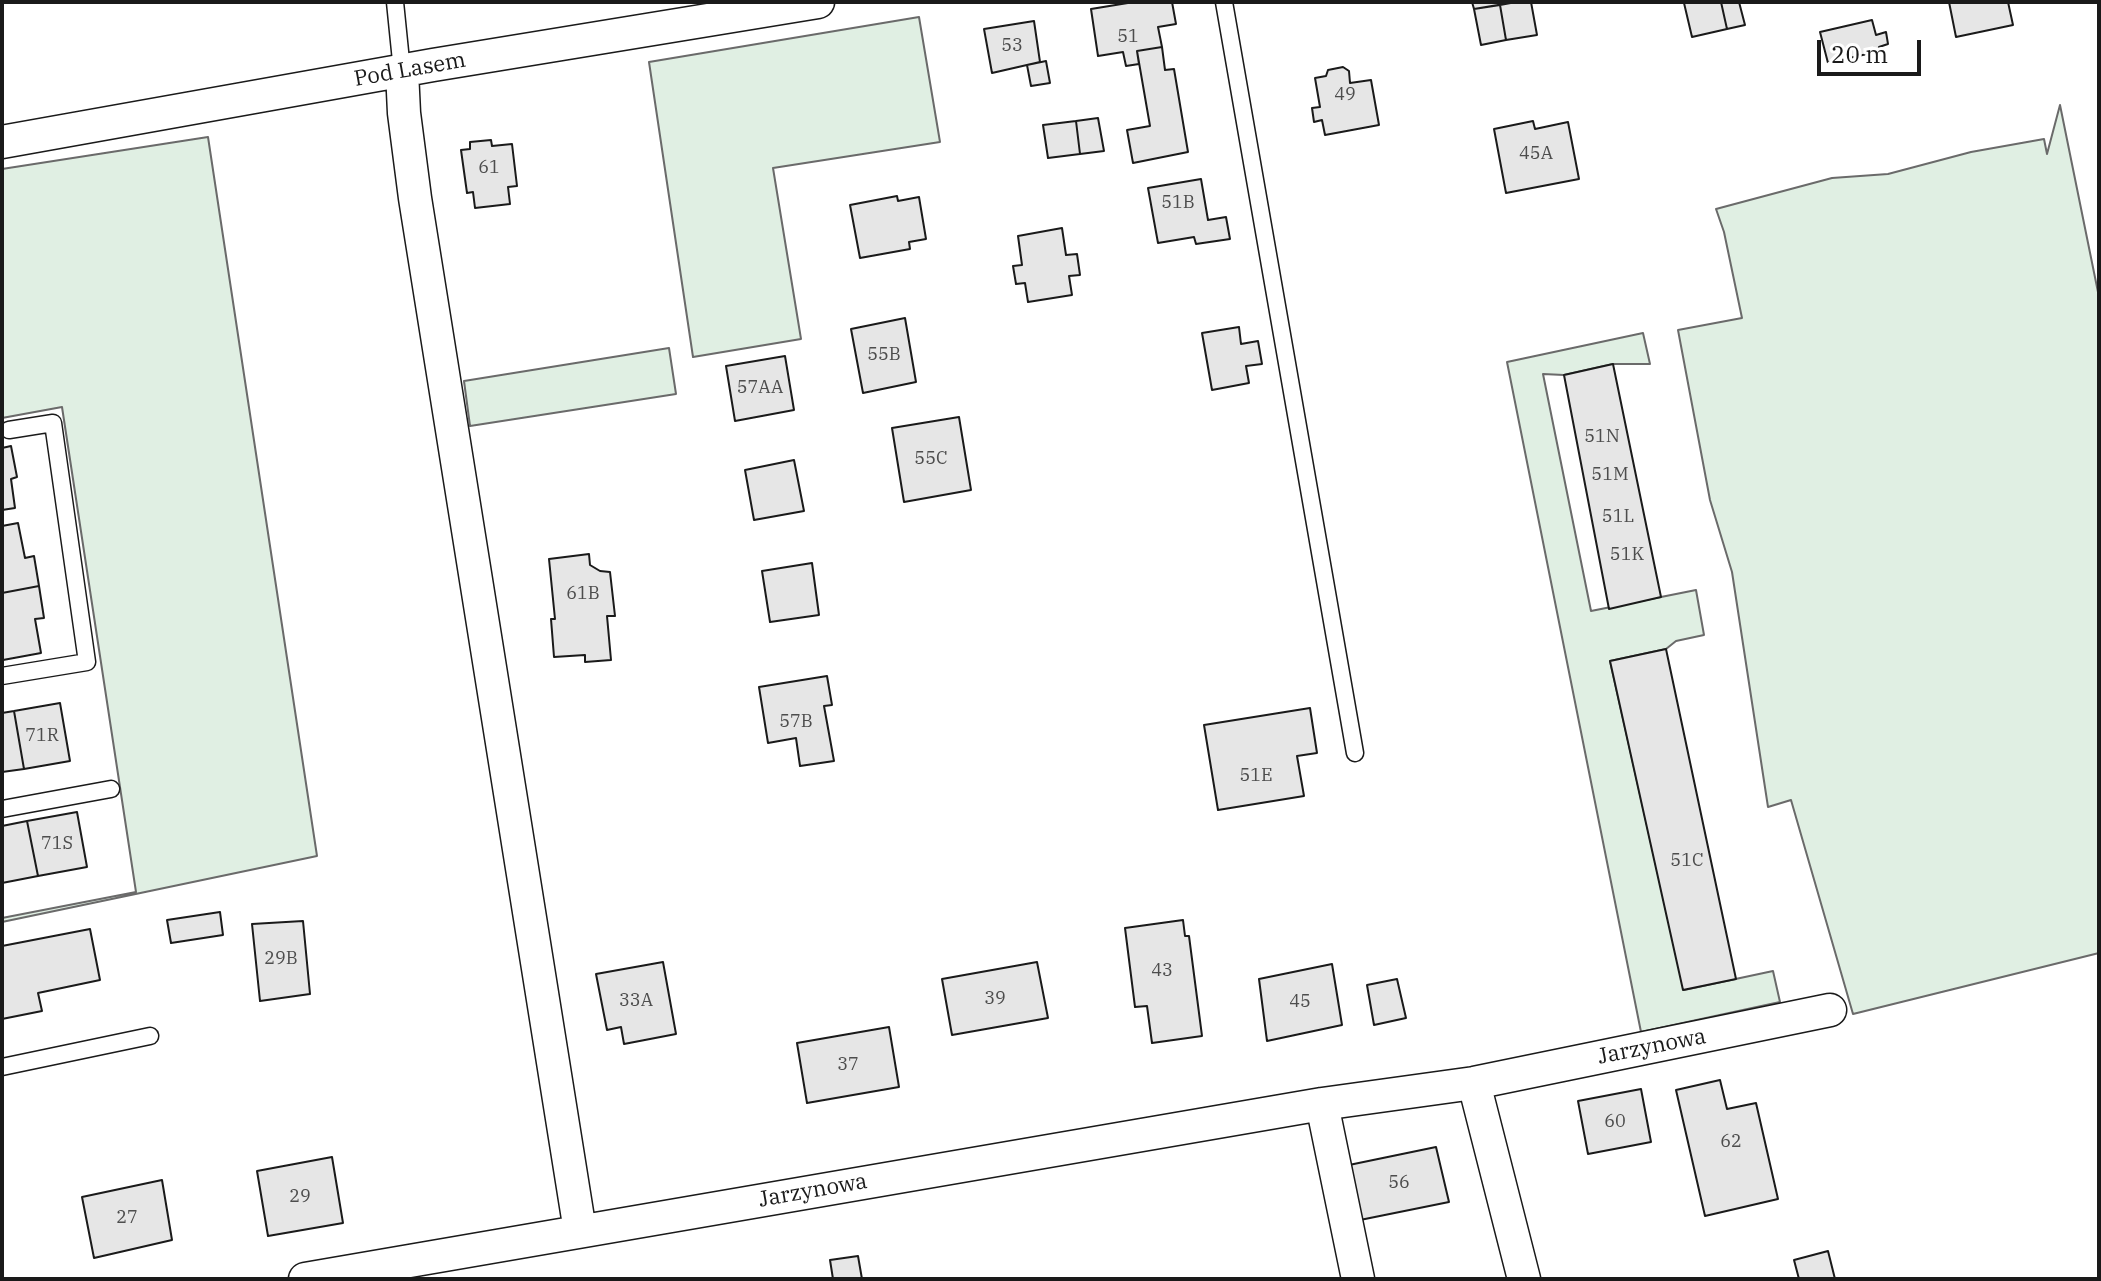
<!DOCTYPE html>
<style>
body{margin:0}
#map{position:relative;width:2101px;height:1281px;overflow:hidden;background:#fff;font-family:"IBM Plex Serif",serif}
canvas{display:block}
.frame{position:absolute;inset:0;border:4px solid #1a1a1a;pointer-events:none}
.scale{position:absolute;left:1817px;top:40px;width:104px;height:36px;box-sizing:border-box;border:4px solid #1a1a1a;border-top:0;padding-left:10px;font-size:24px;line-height:28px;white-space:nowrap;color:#1a1a1a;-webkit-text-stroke:6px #fff;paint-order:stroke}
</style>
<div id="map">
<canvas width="2101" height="1281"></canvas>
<div class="frame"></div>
<div class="scale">20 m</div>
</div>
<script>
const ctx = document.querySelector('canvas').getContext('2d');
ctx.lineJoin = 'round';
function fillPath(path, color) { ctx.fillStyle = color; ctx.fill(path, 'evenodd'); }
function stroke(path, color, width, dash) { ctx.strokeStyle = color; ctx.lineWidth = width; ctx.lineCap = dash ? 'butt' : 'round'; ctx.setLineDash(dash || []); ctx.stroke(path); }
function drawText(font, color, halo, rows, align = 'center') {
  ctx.font = font + ' "IBM Plex Serif",serif'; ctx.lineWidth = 6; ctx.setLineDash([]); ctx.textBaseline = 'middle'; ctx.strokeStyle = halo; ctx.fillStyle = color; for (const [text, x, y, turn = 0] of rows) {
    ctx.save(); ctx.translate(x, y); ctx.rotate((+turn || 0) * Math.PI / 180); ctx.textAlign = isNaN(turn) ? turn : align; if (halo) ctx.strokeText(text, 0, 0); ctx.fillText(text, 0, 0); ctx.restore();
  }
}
const green = new Path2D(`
 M919,17L940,142L773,168L801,339L693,357L649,62Z
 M2060,105L2099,297V953L1853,1014L1791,800L1768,807L1732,572L1710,500L1678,330L1742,318L1724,232L1716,209L1832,178L1888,174L1971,152L2044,139L2047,154Z
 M208,137L317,856L2,922V918L136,892L62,407L2,418V169Z
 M1643,333L1650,364H1613L1564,375L1543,374L1591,611L1696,590L1704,635L1676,641L1666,649L1610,661L1684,990L1773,971L1780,1002L1641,1032L1507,362Z
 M669,348L676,394L470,426L464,381Z`);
const building = new Path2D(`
 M1134,2H1172L1176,24L1158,27L1162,47L1137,51L1139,64L1126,66L1123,52L1098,56L1091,9Z
 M1472,2H1516L1474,9Z
 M1516,2H1531L1537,35L1506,40L1500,5Z
 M1691,2H1721L1727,29L1692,37L1684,3Z
 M1721,2H1739L1745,25L1727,29Z
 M1949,2H2008L2013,25L1956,37Z
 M1500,5L1506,40L1481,45L1474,9Z
 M1872,20L1876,35L1886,32L1888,44L1879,47L1880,51L1828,63L1820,32Z
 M1034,21L1040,62L992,73L984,29Z
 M1162,47L1165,70L1174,69L1188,152L1133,163L1127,130L1150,126L1137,51Z
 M1046,61L1050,83L1031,86L1027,65Z
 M1343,67L1349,71L1350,83L1371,80L1379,125L1325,135L1322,120L1314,122L1312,108L1320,107L1315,78L1326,76L1328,70Z
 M1098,118L1104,151L1080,154L1076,121Z
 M1076,121L1080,154L1048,158L1043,125Z
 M1533,121L1535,129L1568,122L1579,179L1506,193L1494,129Z
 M491,140L492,146L512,144L517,186L508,187L510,204L475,208L473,192L467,193L461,150L470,149V142Z
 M1201,179L1208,220L1226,217L1230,239L1196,244L1194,237L1158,243L1148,188Z
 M897,196L898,201L919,197L926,239L909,242L910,249L860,258L850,205Z
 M1062,228L1066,255L1077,254L1080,275L1069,276L1072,295L1028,302L1025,283L1016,284L1013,266L1022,265L1018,236Z
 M905,318L916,382L863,393L851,329Z
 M1239,327L1241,344L1258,341L1262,364L1246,366L1249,383L1212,390L1202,333Z
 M785,356L794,410L735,421L726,366Z
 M1613,364L1661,597L1609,609L1564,375Z
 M959,417L971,490L904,502L892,428Z
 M11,446L17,477L11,479L15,508L2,510V448Z
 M794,460L804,511L754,520L745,470Z
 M18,523L25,558L34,556L39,586L2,593V526Z
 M589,554L590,565L600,571L610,572L615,616H607L611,660L585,662V655L554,657L551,619H555L549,559Z
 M812,563L819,615L770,622L762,571Z
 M39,586L44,618L35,619L41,653L3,660L2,593Z
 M1666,649L1736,979L1683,990L1610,661Z
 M827,676L832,705L824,706L834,761L800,766L796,738L768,743L759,687Z
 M60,703L70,761L24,769L14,711Z
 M1310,708L1317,753L1297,756L1304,796L1218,810L1204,725Z
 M14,711L24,769L2,772V713Z
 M77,812L87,867L38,876L27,821Z
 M27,821L38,876L2,883V826Z
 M220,912L223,935L171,943L167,920Z
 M1183,920L1185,936H1189L1202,1036L1152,1043L1147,1006L1135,1007L1125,928Z
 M303,921L310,994L260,1001L252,924Z
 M90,929L100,980L38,993L42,1011L2,1019V946Z
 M663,962L676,1034L624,1044L621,1027L607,1030L596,974Z
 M1037,962L1048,1018L952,1035L942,979Z
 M1332,964L1342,1025L1267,1041L1259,979Z
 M1397,979L1406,1018L1374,1025L1367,985Z
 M889,1027L899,1087L807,1103L797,1043Z
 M1720,1080L1727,1109L1756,1103L1778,1199L1705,1216L1676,1090Z
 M1641,1089L1651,1142L1588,1154L1578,1101Z
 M1436,1147L1449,1202L1360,1220L1349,1165Z
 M332,1157L343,1223L268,1236L257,1171Z
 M162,1180L172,1240L94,1258L82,1197Z
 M1828,1251L1835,1279H1799L1794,1260Z
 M858,1256L862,1279H833L830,1260Z`);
const service = new Path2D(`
 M395,2L402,71
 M1224,2L1355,753
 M2,676L87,662L53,423L9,430
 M2,809L111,789
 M2,1067L150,1036`);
const minor = new Path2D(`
 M402,71L404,113L415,198L580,1231
 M2,142L433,65L818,2
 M1474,1083L1524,1279
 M1322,1104L1358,1279
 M305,1279L1322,1104L1474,1083L1830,1010`);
const numberNames = [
 ["51",1128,37],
 ["53",1012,46],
 ["49",1345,95],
 ["45A",1536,154],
 ["61",489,168],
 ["51B",1178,203],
 ["55B",884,355],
 ["57AA",760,388],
 ["51N",1602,437],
 ["55C",931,459],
 ["51M",1610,475],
 ["51L",1618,517],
 ["51K",1627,555],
 ["61B",583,594],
 ["57B",796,722],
 ["71R",42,736],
 ["51E",1256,776],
 ["71S",57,844],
 ["51C",1687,861],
 ["29B",281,959],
 ["43",1162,971],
 ["39",995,999],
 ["33A",636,1001],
 ["45",1300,1002],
 ["37",848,1065],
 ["60",1615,1122],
 ["62",1731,1142],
 ["56",1399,1183],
 ["29",300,1197],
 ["27",127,1218]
];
const streetNames = [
 ["Pod Lasem",410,70,-10],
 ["Jarzynowa",1652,1047,-11],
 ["Jarzynowa",813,1191,-10]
];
fillPath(green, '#e0efe3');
stroke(green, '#6a6a6a', 2);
fillPath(building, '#e6e6e6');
stroke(building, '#1a1a1a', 2);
stroke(service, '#1a1a1a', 19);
stroke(minor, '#1a1a1a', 35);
stroke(service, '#fff', 16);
stroke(minor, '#fff', 32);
drawText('18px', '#4d4d4d', null, numberNames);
drawText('22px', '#1a1a1a', '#fff', streetNames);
</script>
